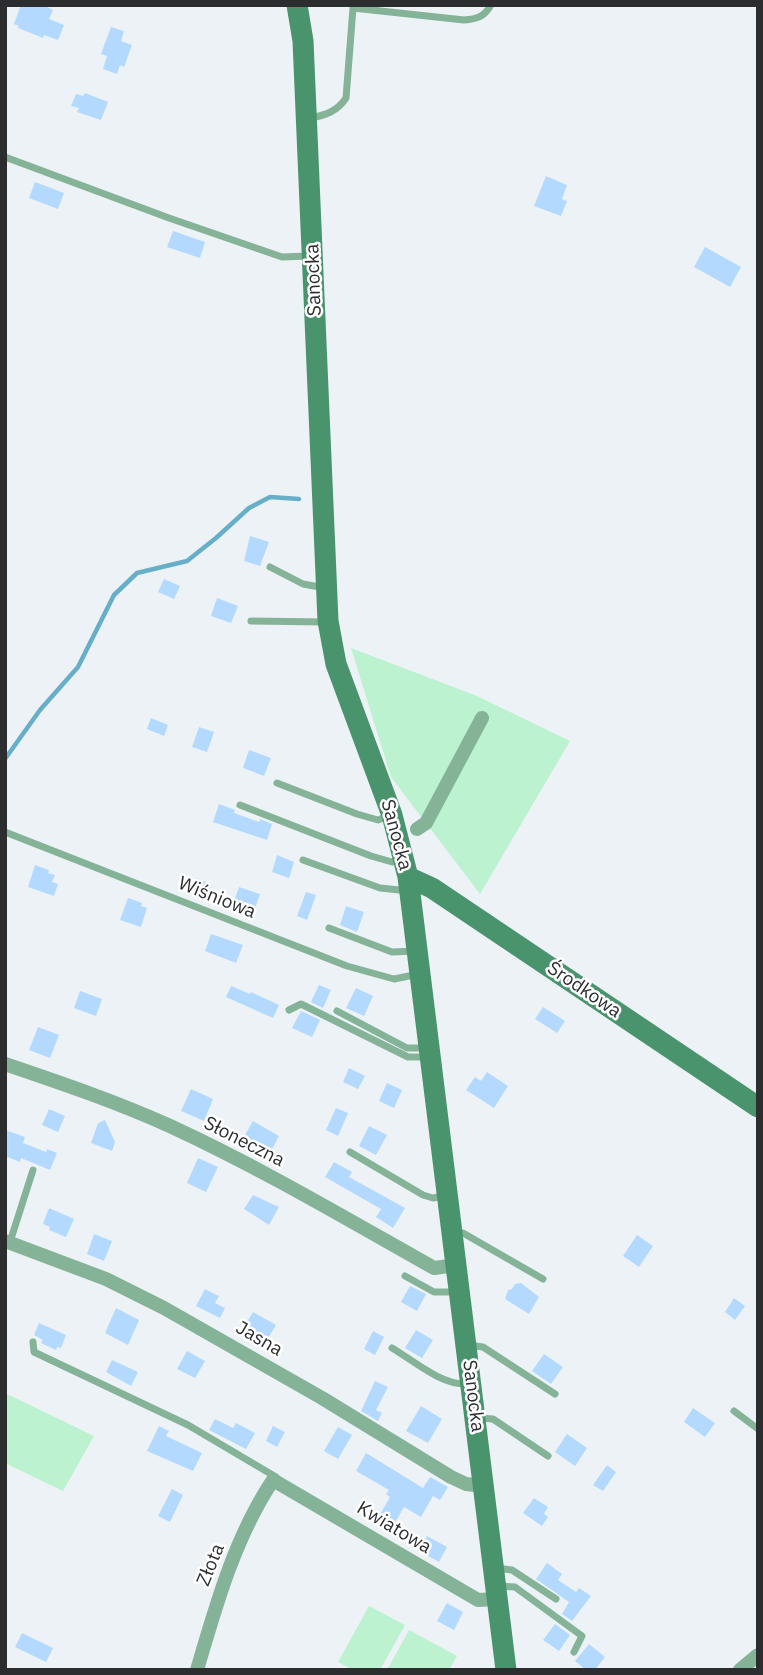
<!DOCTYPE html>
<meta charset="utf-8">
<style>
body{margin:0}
#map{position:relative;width:763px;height:1675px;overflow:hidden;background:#edf2f6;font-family:"IBM Plex Sans",sans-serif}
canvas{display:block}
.frame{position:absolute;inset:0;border:7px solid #2b2d2f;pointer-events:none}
</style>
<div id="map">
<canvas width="763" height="1675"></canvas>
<div class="frame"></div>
</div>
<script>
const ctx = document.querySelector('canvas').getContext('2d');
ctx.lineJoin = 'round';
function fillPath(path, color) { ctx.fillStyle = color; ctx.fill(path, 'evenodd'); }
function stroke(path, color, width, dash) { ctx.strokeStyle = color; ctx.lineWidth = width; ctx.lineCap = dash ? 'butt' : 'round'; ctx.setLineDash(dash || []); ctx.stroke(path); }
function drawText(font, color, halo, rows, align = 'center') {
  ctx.font = font + ' "IBM Plex Sans",sans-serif'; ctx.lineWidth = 5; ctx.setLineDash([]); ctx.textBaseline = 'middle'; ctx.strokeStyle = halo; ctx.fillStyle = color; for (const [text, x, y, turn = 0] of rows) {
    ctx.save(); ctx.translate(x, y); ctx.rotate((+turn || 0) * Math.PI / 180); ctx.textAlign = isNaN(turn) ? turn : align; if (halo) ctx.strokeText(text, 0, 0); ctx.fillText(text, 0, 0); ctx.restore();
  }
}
const green = new Path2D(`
 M351,648L477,696L570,741L480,894L391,777Z
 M5,1393L94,1436L63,1491L5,1463Z
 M369,1606L405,1625L380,1670H353L338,1662Z
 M409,1630L457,1656L449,1670H387Z`);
const stream = new Path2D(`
 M5,759L40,710L78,667L114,595L137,573L187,561L216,538L249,508L270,497L299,499`);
const building = new Path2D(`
 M21,5H43L53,10L49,19L64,25L58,40L44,35L43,38L18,28L19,26L14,24Z
 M111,27L124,31L121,41L132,45L124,67L120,65L117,74L103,69L107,56L101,54Z
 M85,93L108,102L101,120L77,112L79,108L71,106L76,94L83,96Z
 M546,176L567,185L562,199L567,201L561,216L534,206Z
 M35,182L64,193L58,209L29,198Z
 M173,231L205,242L200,258L167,247Z
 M705,247L741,267L730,287L694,267Z
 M250,536L269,542L260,566L244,561Z
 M164,579L180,586L174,599L158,592Z
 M217,598L238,606L231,623L211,616Z
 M151,718L168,725L164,736L147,729Z
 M199,727L214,732L207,752L192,747Z
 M249,750L271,758L264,776L243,768Z
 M219,804L235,810L234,813L259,822L260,819L272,824L267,840L213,822Z
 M277,855L294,862L289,878L272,872Z
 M35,865L49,870L48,873L55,875L52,882L58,884L54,896L28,887Z
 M196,878L212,885L206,899L190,891Z
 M239,887L260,894L253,915L232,907Z
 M306,892L316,895L307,920L297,916Z
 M128,898L142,903L141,906L147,908L141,927L120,920Z
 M346,906L364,912L357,932L340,925Z
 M211,934L243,945L236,963L205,951Z
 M319,985L331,990L323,1008L311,1002Z
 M231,986L250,994L251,992L279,1005L273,1018L226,997Z
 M356,988L373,996L364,1016L346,1008Z
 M80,991L102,999L96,1016L74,1008Z
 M543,1007L565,1021L557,1033L535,1019Z
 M301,1011L320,1020L312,1037L292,1028Z
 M38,1027L59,1035L50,1058L29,1050Z
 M349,1068L365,1076L358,1089L343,1082Z
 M487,1072L508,1086L494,1108L466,1090L475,1077L481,1081Z
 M387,1083L402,1090L394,1108L379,1101Z
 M191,1089L213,1099L204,1121L181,1111Z
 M336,1108L348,1113L338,1136L326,1130Z
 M49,1109L65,1116L58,1132L42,1125Z
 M105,1120L115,1142L112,1151L91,1143L98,1123Z
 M253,1121L279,1136L269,1155L249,1144L250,1138L245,1135Z
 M369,1126L387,1135L376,1155L359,1146Z
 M5,1130L25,1137L23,1143L46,1152L47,1149L57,1153L50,1170L21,1158L20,1162L5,1156Z
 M198,1158L218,1167L206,1192L187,1183Z
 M334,1162L352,1172L349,1177L405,1208L393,1228L376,1217L381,1209L325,1177Z
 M253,1195L279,1207L269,1225L244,1209Z
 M49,1208L74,1219L66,1237L49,1230L50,1227L43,1224Z
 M94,1234L112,1241L104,1261L87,1254Z
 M637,1235L653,1246L639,1267L623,1256Z
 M521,1283L539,1297L529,1314L505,1299L508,1290L512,1289L515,1284Z
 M410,1286L426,1294L417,1311L401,1302Z
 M205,1289L219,1296L215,1303L225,1308L220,1318L196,1306Z
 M734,1298L745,1306L735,1320L725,1312Z
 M116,1308L139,1320L128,1345L105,1333Z
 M253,1312L276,1325L265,1343L242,1330Z
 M39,1323L66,1335L61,1348L57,1347L56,1350L41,1343L43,1340L34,1335Z
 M416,1330L433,1340L422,1358L405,1348Z
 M373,1331L384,1337L375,1355L364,1349Z
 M187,1351L205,1361L195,1378L177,1369Z
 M544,1354L563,1367L551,1384L532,1371Z
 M112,1360L138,1372L131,1386L106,1372Z
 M375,1381L388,1387L376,1410L382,1413L378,1421L361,1411Z
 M421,1406L442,1419L428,1443L406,1431Z
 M693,1408L715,1423L705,1437L684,1422Z
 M215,1419L233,1428L236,1423L255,1433L246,1449L209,1430Z
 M159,1426L169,1431L166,1436L202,1453L193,1471L147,1451Z
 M273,1426L285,1432L277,1447L266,1441Z
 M338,1427L352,1435L338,1459L324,1451Z
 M567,1434L587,1448L575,1466L555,1452Z
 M366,1453L423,1488L430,1477L448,1487L440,1500L433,1496L421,1517L404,1507L389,1533L374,1525L390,1497L386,1494L389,1490L356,1471Z
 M607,1465L616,1472L603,1491L593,1485Z
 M172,1489L183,1495L170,1522L158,1516Z
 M534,1498L548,1507L544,1514L548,1517L542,1526L523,1513Z
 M427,1536L447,1547L439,1562L419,1551Z
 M547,1563L562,1574L558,1580L576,1592L579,1588L591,1596L572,1621L562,1614L569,1602L536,1579Z
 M447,1603L463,1612L454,1630L437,1621Z
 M555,1624L570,1635L559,1651L543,1640Z
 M22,1633L53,1648L46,1662L15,1647Z
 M589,1644L605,1657L595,1670H586L575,1661Z`);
const lane = new Path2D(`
 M308,119C324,115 336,113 346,98L353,8L464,20C477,19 484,17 491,5
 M5,157L169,218L282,257L309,256
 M270,567L303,584L325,588
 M251,621L324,622
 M277,783L357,814L378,820L388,816
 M240,805L371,856L392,862L400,860
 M5,832L347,966L394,979L419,974
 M303,860L380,888L409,891
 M329,928L392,952L416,951
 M289,1010L301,1004L408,1057H426
 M337,1011L407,1048H425
 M350,1152L423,1195L433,1198L444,1196
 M454,1232L463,1233L543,1279
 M10,1242L33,1170
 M405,1276L434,1292H456
 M33,1342L34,1352L188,1425L276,1477
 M468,1345L483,1347L555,1394
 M392,1348C414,1361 441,1385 467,1384
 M734,1411L758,1429
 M479,1418L493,1419L548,1456
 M496,1568L512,1570L556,1599
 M498,1586L515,1587L582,1636L574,1652`);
const street = new Path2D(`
 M417,829L426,823L482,718
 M5,1064C61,1083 117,1102 170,1126C261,1168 347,1219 434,1268L457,1265
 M5,1241L106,1279L164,1308L322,1398L451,1477L466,1484L484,1486
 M197,1670C216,1605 235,1537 273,1480L478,1600L497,1599
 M740,1670L758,1655`);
const secondary = new Path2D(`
 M297,5L303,41L328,621L336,664L392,815L408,877L506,1670
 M408,877L432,888L758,1107`);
const streetNames = [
 ["Sanocka",314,280,-92],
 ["Sanocka",396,835,75],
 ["Wiśniowa",217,898,22],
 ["Środkowa",584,990,34],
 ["Słoneczna",244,1142,27],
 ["Jasna",259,1339,30],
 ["Sanocka",473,1396,83],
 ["Kwiatowa",394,1528,31],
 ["Złota",211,1565,-68]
];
fillPath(green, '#bcf2cf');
stroke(stream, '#67afc9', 4.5);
fillPath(building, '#b3dafe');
stroke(lane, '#85b398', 7);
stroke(street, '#85b398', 14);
stroke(secondary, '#4a946d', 21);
drawText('19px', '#2b2d2f', '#fff', streetNames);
</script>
